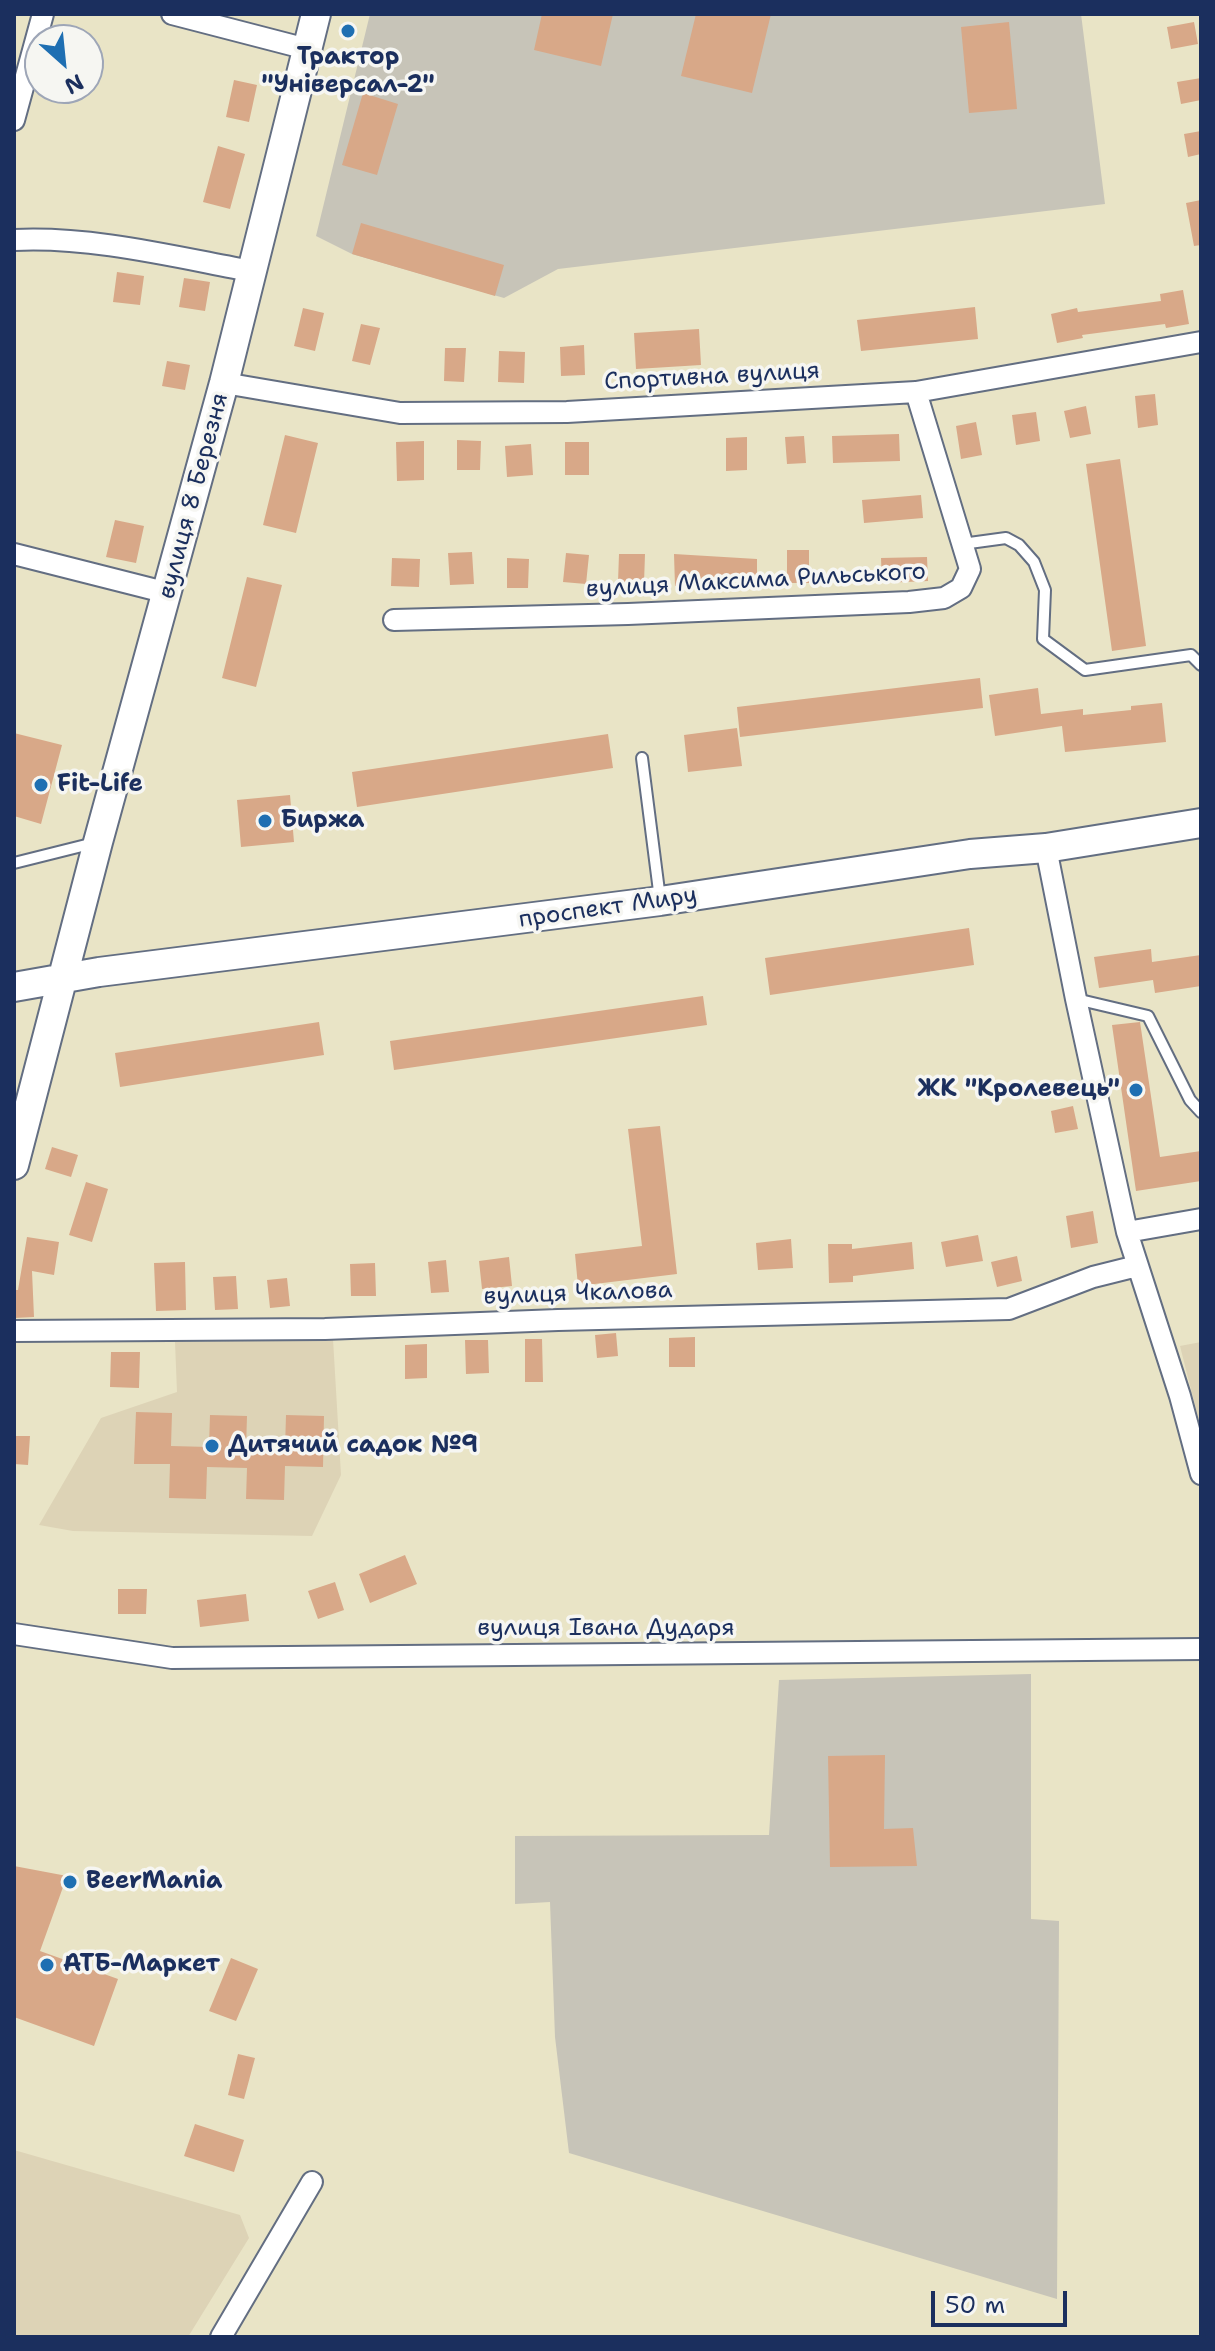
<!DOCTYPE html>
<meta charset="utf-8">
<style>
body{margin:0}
#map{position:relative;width:1215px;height:2351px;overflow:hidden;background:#e9e4c6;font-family:"Shantell Sans",sans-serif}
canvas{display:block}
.frame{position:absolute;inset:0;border:16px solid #1b2f5e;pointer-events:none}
.north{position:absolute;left:24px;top:24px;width:80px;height:80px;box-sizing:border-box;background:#f6f6f2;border:2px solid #9ea6b7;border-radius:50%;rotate:153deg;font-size:22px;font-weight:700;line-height:32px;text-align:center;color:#1b2f5e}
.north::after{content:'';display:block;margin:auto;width:28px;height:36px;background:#1f6fb2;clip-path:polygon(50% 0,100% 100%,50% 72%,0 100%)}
.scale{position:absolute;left:931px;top:2291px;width:136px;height:36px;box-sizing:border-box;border:4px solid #1b2f5e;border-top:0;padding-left:10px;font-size:24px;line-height:28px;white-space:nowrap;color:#1b2f5e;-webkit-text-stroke:6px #f6f6f2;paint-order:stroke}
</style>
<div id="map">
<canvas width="1215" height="2351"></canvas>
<div class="frame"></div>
<div class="north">N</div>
<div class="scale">50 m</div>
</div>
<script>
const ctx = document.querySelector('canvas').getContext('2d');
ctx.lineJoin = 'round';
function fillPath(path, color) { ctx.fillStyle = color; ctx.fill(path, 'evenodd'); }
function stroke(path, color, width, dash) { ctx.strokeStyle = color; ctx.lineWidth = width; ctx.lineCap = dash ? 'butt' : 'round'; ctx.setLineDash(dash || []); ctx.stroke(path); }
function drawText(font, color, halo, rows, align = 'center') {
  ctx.font = font + ' "Shantell Sans",sans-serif'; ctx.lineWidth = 7; ctx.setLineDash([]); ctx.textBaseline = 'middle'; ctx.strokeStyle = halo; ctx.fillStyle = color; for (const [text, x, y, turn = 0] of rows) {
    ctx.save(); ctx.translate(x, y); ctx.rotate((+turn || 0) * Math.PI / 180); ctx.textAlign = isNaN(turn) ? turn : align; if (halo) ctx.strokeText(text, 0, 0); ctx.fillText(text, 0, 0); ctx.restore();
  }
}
const built = new Path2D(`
 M333,1339L341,1475L312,1536L73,1531L39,1525L101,1418L177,1392L175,1342Z
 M1201,1342V1429L1180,1346Z
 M14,2150L240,2215L249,2238L188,2337H14Z`);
const industrial = new Path2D(`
 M370,14H1081L1105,204L558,269L504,298L352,254L316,236Z
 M1031,1674V1919L1059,1921L1057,2299L569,2153L555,2037L550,1902L515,1904V1836L769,1835L779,1680Z`);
const building = new Path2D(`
 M542,14H613L601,66L534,50Z
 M696,14H771L752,93L681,76Z
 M1009,22L1017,109L969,113L961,27Z
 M1194,22L1198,44L1171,49L1167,27Z
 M1201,78V100L1181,104L1177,82Z
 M234,80L257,85L249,122L226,117Z
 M363,93L398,104L377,175L342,165Z
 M1201,131V154L1188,157L1184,134Z
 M218,146L245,154L230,209L203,202Z
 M1201,200V245L1194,246L1186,203Z
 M361,223L504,265L495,296L352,254Z
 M117,272L144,276L140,305L113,302Z
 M184,278L210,282L205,311L179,307Z
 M1183,290L1189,324L1166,328L1165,324L1082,335L1083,338L1057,343L1051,314L1077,308L1078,312L1161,301L1160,294Z
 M975,307L978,339L861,351L857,320Z
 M303,308L324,313L315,351L294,346Z
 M361,324L380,328L370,365L352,361Z
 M699,329L701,365L636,369L634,333Z
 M584,345L585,375L561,376L560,347Z
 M445,348H466L464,382L444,381Z
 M499,351L525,352L524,383L498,382Z
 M167,361L190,365L185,390L162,386Z
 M1155,394L1158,425L1138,428L1135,396Z
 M1086,406L1091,434L1070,438L1064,411Z
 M1036,412L1040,441L1016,445L1012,415Z
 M976,422L982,455L961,459L956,426Z
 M899,434L900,461L833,463L832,436Z
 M285,435L318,443L296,533L263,525Z
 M804,436L806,463L787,464L785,437Z
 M747,437V470L726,471V438Z
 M457,440L481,441L480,470H457Z
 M424,441V480L397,481L396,442Z
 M565,442H589V475H565Z
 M531,444L533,475L507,477L505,446Z
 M1120,459L1146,646L1112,651L1086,464Z
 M921,495L923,518L864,523L862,500Z
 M115,520L144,526L136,563L106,557Z
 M787,550H809V583H787Z
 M472,552L474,584L450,585L448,553Z
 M566,553L589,555L586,584L563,582Z
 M619,554H645L644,583L618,582Z
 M674,554L757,559V582L702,581V585L675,586Z
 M927,557L928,581L882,583L881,558Z
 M392,558L420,559L419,587L391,586Z
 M507,558L529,559L528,588H507Z
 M247,577L282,585L256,687L222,678Z
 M980,678L983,708L740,737L737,707Z
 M1038,688L1041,714L1083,709V715L1131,710V706L1162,703L1166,742L1065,752L1062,726L995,736L989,695Z
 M737,728L742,766L688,772L684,735Z
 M14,733L62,745L41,824L14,816Z
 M608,734L613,768L357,807L352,772Z
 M290,795L294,842L241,847L237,800Z
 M969,928L974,965L770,995L765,958Z
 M1151,949L1152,962L1201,955V986L1155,993L1153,980L1099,988L1094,957Z
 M703,996L707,1025L394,1070L390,1041Z
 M319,1022L324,1055L120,1087L115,1053Z
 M1140,1022L1160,1157L1201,1151V1181L1136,1191L1112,1025Z
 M1073,1106L1078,1129L1055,1133L1051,1111Z
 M660,1126L677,1274L578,1286L575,1254L642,1246L628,1129Z
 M52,1147L78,1155L71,1177L45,1169Z
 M86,1182L108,1189L92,1242L69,1235Z
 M1093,1211L1098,1243L1071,1248L1066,1216Z
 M978,1235L983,1261L946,1267L941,1242Z
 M27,1237L59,1242L54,1275L32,1271L34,1317L14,1318V1290H18Z
 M791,1239L793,1268L758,1270L756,1243Z
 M912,1242L914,1269L853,1276V1282L829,1283L828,1244H852V1249Z
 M1017,1256L1022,1281L997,1287L991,1262Z
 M509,1257L512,1286L482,1289L479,1261Z
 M446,1260L449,1292L431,1293L428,1262Z
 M185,1262L186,1310L156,1311L154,1263Z
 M375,1263L376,1296H351L350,1264Z
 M236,1276L238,1309L215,1310L213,1277Z
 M287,1278L290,1306L270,1308L267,1280Z
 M616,1333L618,1356L597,1358L595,1335Z
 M695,1337V1367H669V1338Z
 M525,1339H542L543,1382H525Z
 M465,1340H488L489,1373L466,1374Z
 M427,1344V1378L405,1379V1345Z
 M111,1352H140L139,1388L110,1387Z
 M136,1412L172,1413L171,1446L209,1447L210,1415L247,1416L246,1448L285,1449L286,1415L324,1416L323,1467L285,1466L284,1500L246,1499L247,1468L207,1467L206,1499L169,1498L170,1464H134Z
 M14,1436H30L28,1465L14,1464Z
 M405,1555L417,1584L370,1603L359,1574Z
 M335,1582L344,1610L318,1619L308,1591Z
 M118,1589H147L146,1614H118Z
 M246,1594L249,1621L200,1627L197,1600Z
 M885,1755L884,1829L913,1828L917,1866L830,1867L828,1756Z
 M14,1866L67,1876L40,1951L118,1979L94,2046L14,2017Z
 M231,1958L258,1969L236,2021L209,2011Z
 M238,2054L255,2058L244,2099L228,2095Z
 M195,2124L244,2140L234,2172L184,2156Z`);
const lane = new Path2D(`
 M962,544L1006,538L1019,545L1034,562L1045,590L1043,639L1085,670L1191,655L1201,665
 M642,758L660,899
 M14,863L94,843
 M1076,999L1148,1016L1190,1100L1201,1112`);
const street = new Path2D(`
 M172,14L307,49
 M14,120L43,14
 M14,240C91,236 175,257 251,271
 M224,383L400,413L567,412L916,392L1201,342
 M14,554L168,593
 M394,620L628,614L909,602L944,598L961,588L970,569L916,392
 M1046,848L1076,999L1127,1232
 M1201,1219L1127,1232L1180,1396L1201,1474
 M14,1331L325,1329L558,1320L1009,1309L1093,1277L1137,1266
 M14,1634L172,1658L1201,1649
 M221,2337L312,2182`);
const secondary = new Path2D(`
 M14,987L99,972L660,901L970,854L1046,848L1201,823
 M14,1165L98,842L224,383L316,14`);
const markers = [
 [348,31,8,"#1f6fb2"],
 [41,785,8,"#1f6fb2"],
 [265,821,8,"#1f6fb2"],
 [1136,1090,8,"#1f6fb2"],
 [212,1446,8,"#1f6fb2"],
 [70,1882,8,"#1f6fb2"],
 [47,1965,8,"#1f6fb2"]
];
const poiNames = [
 ["Трактор",348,58,"center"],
 ["\"Універсал-2\"",348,86,"center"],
 ["Fit-Life",57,785],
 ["Биржа",281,821],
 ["ЖК \"Кролевець\"",1120,1090,"right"],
 ["Дитячий садок №9",228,1446],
 ["BeerMania",86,1882],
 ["АТБ-Маркет",63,1965]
];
const streetNames = [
 ["Спортивна вулиця",712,377,-3],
 ["вулиця 8 Березня",194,496,-75],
 ["вулиця Максима Рильського",756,581,-3],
 ["проспект Миру",608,908,-8],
 ["вулиця Чкалова",578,1294,-2],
 ["вулиця Івана Дударя",606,1629]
];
fillPath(built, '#ddd3b6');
fillPath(industrial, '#c7c4b8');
fillPath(building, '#d8a888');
stroke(lane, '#636e82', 14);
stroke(street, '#636e82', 24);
stroke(secondary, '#636e82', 32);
stroke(lane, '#fff', 10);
stroke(street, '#fff', 20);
stroke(secondary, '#fff', 28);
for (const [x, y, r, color] of markers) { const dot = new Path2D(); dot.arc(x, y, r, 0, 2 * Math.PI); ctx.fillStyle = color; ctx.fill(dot); stroke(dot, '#f6f6f2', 3); }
drawText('bold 24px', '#1b2f5e', '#f6f6f2', poiNames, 'left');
drawText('24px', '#1b2f5e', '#f6f6f2', streetNames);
</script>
